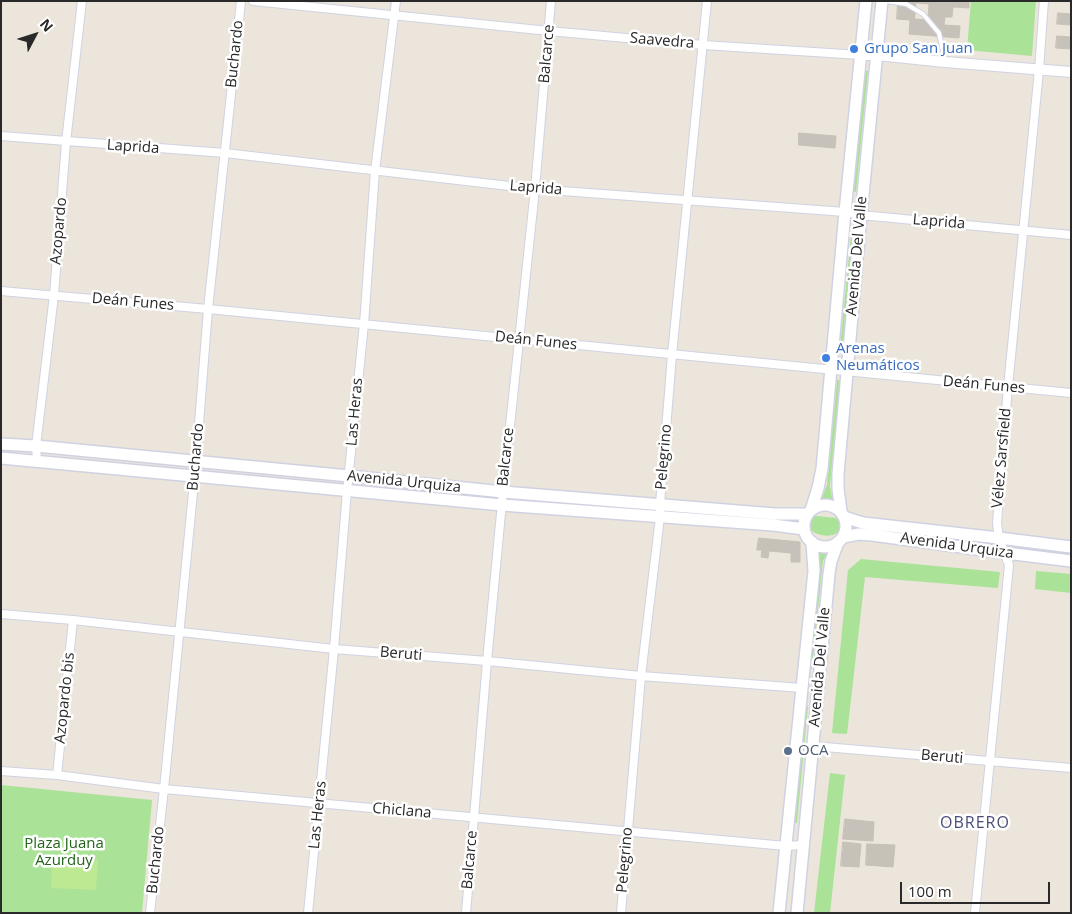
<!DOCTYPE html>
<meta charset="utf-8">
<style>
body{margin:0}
#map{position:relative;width:1072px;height:914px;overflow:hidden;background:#ebe5db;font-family:"Open Sans",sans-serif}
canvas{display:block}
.frame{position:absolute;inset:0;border:2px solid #292929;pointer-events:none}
.north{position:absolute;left:10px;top:10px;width:50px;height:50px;-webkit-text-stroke:4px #fff;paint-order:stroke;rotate:50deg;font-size:14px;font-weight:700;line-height:20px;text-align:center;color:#292929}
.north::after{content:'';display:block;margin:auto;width:18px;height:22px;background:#292929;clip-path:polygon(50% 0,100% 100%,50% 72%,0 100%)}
.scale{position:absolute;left:900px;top:882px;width:150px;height:22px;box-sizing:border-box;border:2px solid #292929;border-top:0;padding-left:6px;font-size:15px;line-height:18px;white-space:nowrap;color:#292929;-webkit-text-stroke:4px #fff;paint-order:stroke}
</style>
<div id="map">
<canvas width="1072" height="914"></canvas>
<div class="frame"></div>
<div class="north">N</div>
<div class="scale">100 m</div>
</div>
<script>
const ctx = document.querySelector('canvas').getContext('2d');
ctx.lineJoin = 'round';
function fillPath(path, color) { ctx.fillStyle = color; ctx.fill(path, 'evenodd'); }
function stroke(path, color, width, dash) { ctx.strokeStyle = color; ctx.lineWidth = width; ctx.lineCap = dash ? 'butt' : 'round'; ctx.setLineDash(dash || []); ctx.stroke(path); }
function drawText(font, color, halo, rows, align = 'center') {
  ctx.font = font + ' "Open Sans",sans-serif'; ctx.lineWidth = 5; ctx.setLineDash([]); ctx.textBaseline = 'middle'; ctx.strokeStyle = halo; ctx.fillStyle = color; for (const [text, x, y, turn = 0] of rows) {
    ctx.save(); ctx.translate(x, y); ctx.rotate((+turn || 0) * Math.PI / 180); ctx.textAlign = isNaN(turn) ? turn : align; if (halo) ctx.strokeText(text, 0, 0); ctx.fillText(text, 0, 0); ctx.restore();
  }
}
const green = new Path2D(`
 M971,1H1036L1032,56L967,50Z
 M865,70L868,71L856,192L853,191Z
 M852,225H855L843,346H840Z
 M837,380H840L830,486L833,503L825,501L820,502L827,485Z
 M814,516H817L836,518C839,521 842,524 840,529C835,543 795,533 814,516Z
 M816,548L823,549H829L823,561L812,669L809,668L820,561Z
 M861,559L1000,572L998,588L865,577L847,734L832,733L848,570Z
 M1036,571L1071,574V593L1035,589Z
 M805,706H808L797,823H794Z
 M830,773L845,775L830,913H814Z
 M1,785L152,800L142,913H1Z`);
const pitch = new Path2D(`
 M52,857L98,860L96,890L51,888Z`);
const building = new Path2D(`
 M898,1H969V8L953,7L952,17H945L944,25L960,26L959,38L909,34L910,20L897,19ZM916,3L929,4L928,20L915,19Z
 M1058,13L1071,14V25L1057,24Z
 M1057,36L1071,37V49L1056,48Z
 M799,133L836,136L835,148L799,145Z
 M759,538L800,542V562H791V553L769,551L768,558L761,557L762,550H757Z
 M845,819L874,822L873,841L843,839Z
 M843,842L861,844L859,867L841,866Z
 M867,844L895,845L893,867L866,865Z`);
const service = new Path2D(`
 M886,1L906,4L923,14L939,33L945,60`);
const minor = new Path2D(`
 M253,1L549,31L703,45L861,55
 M1,136L225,153L535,189L845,212L861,215L1071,235
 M1,291L208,309L1071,393
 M37,460L36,446L54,295L66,142L82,1
 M1,614L73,620L334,649L487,661L641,676L802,688
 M813,746L1071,768
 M1,771L57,775L164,789L786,846L803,845
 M57,775L73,620
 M150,913L164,789L196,462L208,309L241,1
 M308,913L334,649L347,491L364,324L375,171L396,1
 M466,913L487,661L503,492L535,189L551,1
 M621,913L641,676L660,517V504L672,355L707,1
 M975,913L1009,565L999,538L997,523L1008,387L1039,70L1044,1`);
const tertiary = new Path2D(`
 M861,55H877L945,62L1071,72`);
const secondary = new Path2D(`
 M1,444L36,446L349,476L503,492L775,514H808
 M1,458L502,505L773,525L804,529
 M804 526a21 21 0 1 1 42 0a21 21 0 1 1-42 0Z
 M811,510L818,488L822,469L845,212L866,1
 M841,511L838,489V474L861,215L882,1
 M844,517L863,523L999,538L1071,547
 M843,537L859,534L872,535L1006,553L1071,561
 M779,913L814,571L812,542
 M797,913L829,574L831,561L838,542`);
const markers = [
 [854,49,5,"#3f7fe0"],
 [826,358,5,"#3f7fe0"],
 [788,751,5,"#5c6f8a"]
];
const streetNames = [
 ["Saavedra",662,41,5],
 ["Buchardo",235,54,-84],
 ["Balcarce",547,54,-85],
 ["Laprida",133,147,4],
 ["Laprida",536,188,5],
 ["Laprida",939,222,5],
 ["Azopardo",59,231,-85],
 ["Avenida Del Valle",857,256,-85],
 ["Deán Funes",133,302,5],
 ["Deán Funes",536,341,6],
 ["Deán Funes",984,385,5],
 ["Las Heras",355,412,-85],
 ["Buchardo",196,457,-85],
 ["Balcarce",506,457,-84],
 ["Pelegrino",664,457,-85],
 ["Vélez Sarsfield",1002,458,-85],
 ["Avenida Urquiza",404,482,6],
 ["Avenida Urquiza",957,546,8],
 ["Beruti",401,654,5],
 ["Avenida Del Valle",820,667,-85],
 ["Azopardo bis",65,698,-84],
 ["Beruti",942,757,5],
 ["Chiclana",402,811,5],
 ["Las Heras",318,815,-84],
 ["Buchardo",156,860,-84],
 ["Balcarce",470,860,-85],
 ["Pelegrino",625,860,-85]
];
const shopNames = [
 ["Grupo San Juan",864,49],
 ["Arenas",836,349],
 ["Neumáticos",836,366]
];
const serviceNames = [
 ["OCA",798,751]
];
const parkNames = [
 ["Plaza Juana",64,844],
 ["Azurduy",64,861]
];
const neighbourhoodNames = [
 ["OBRERO",975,823]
];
fillPath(green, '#aae297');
fillPath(pitch, '#bde993');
fillPath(building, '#c6c2ba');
stroke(building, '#c6c1b4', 1);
stroke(service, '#d0d2e2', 6);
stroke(minor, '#d0d2e2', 10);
stroke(tertiary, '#d0d2e2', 12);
stroke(secondary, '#d0d2e2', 14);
stroke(service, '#fff', 4);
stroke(minor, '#fff', 8);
stroke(tertiary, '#fff', 10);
stroke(secondary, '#fff', 11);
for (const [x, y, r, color] of markers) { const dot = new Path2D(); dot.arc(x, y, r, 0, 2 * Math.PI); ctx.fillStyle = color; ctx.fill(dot); stroke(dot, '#fff', 2); }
drawText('15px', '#292929', '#fff', streetNames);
drawText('15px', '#366cbe', '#fff', shopNames, 'left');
drawText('15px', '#4e5e75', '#fff', serviceNames, 'left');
drawText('15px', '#23641a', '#fff', parkNames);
ctx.letterSpacing = '1px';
drawText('16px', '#4a4e79', '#fff', neighbourhoodNames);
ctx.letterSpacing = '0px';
</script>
